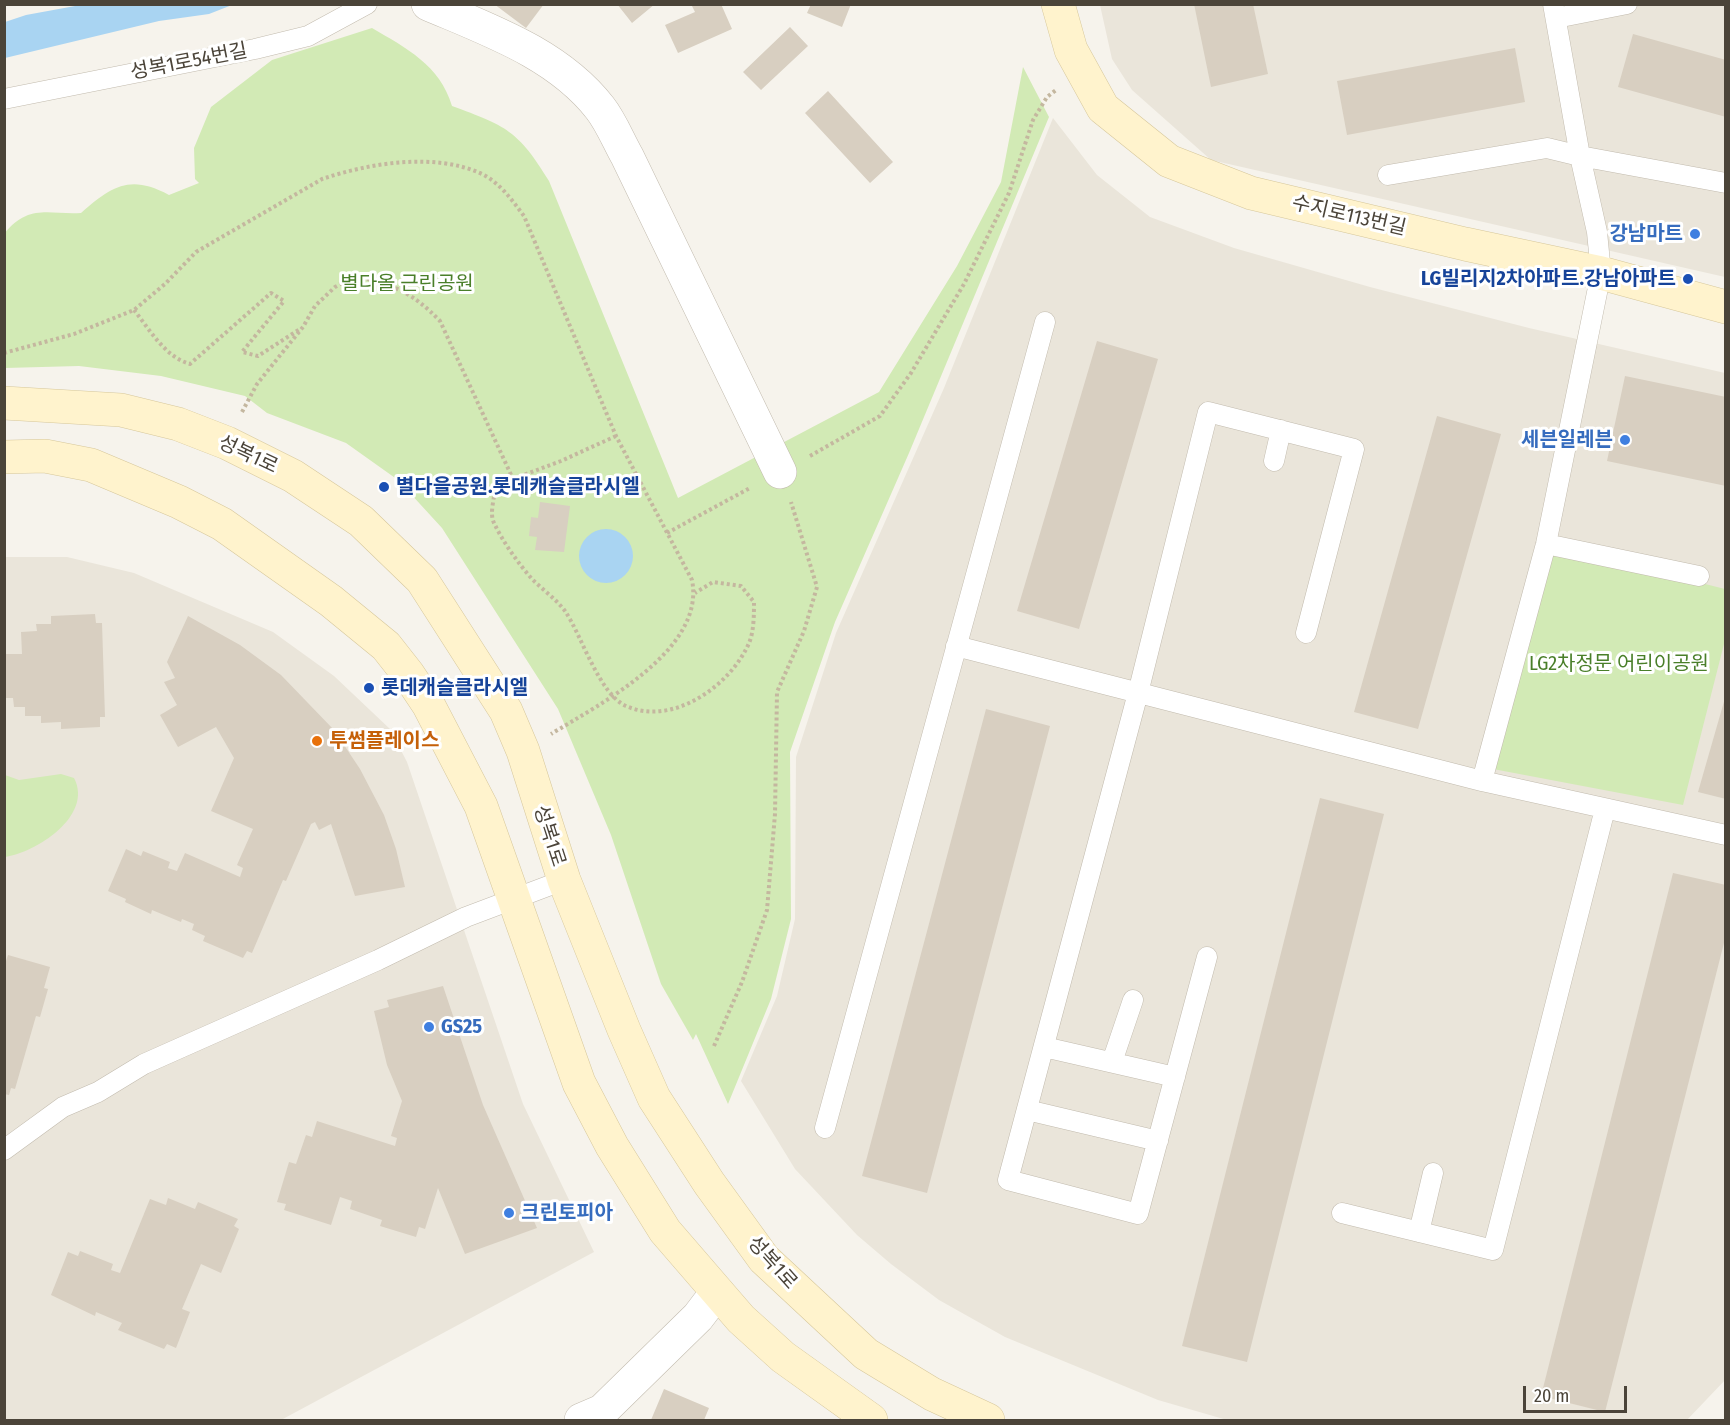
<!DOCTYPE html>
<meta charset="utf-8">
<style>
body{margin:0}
#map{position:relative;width:1730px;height:1425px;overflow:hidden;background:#f6f3ec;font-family:"Fira Sans Condensed",sans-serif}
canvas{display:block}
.frame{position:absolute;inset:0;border:6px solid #4b4439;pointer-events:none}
.scale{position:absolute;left:1523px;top:1386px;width:104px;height:27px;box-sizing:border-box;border:3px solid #4b4439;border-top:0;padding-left:8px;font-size:18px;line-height:21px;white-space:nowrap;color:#4b4439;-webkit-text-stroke:4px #fff;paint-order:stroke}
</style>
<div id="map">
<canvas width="1730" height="1425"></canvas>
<div class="frame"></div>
<div class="scale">20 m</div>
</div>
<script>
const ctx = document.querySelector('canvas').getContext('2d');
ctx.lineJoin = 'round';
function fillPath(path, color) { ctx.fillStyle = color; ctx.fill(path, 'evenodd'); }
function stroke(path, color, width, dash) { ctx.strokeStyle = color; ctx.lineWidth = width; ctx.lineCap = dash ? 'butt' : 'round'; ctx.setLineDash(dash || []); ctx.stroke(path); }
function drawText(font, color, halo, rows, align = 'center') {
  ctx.font = font + ' "Fira Sans Condensed","Noto Sans KR",sans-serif'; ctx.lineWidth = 6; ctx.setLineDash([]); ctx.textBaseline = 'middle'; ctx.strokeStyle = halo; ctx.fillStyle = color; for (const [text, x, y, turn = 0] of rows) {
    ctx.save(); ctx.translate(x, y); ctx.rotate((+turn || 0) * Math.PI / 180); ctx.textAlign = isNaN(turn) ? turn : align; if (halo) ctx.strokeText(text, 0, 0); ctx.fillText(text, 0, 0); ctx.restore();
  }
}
const residential = new Path2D(`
 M1100,5H1725V277L1211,160L1132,90L1112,59Z
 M1053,118L1097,175L1150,217L1234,248L1370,287L1529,328L1725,373L1726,1379L1687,1420H1227L1158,1400L1005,1337L939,1300L891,1264L857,1235L795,1169L741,1081L777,996L795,919L796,757L836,633L944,388Z
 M5,557H67L134,573L273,632L334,676L390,729L407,762L523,1104L594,1252L281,1420H5Z`);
const green = new Path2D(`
 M372,28C406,48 440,65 452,106C506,126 518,130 549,181L678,498L879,392L957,266L1001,182L1023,67L1049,117L909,453L835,622L790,752L791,919L771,999L728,1104L696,1034L693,1040L661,984L611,835L558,709L442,528L398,480L346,443L267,413L245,396L161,376L79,366L5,368L4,234C29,203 49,215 81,213C112,186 130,174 169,195L199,183L195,179L194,148L211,107L272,60Z
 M1546,544L1725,589V640L1683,805L1493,769Z
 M61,774L74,778C94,816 35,853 5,857V775L19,780Z`);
const water = new Path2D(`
 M86,4H232V5L209,14L159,21L5,58V22L26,15Z
 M579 556a27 27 0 1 1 54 0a27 27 0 1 1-54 0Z`);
const building = new Path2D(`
 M494,4H544L526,28Z
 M617,4H655L632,23Z
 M691,4H721L732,29L678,53L665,25L695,12Z
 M811,4H851L842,27L807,13Z
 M1194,4H1253L1268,74L1211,87Z
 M790,27L808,46L761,90L743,72Z
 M1633,34L1726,60V117L1618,87Z
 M1515,48L1525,102L1347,135L1337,81Z
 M828,91L893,162L870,183L805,113Z
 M1097,341L1158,359L1079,629L1017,611Z
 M1625,376L1726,397V486L1607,461Z
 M1437,416L1501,434L1418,729L1354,712Z
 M540,502L570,506L564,552L535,550L537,537L529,536L531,517L538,518Z
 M95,614L96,623H102L105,717H100V727L61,729V722L41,723V716H25V707H14L13,698H4V654H22L21,632L37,631L36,624H51V616Z
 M188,616L240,645L281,675L334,730L360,769L384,815L396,849L405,887L355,896L331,824L319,830L315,822L311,824L286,881L283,880L252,953L247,951L243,958L203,941L205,936L192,930L194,924L182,919L181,922L152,910L151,914L125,902L126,899L108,891L126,849L141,856L143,851L170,862L168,868L177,871L185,853L240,877L243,868L237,865L253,829L211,811L234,758L216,727L178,747L160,715L177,705L164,682L175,678L167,662Z
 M1725,698H1726V799L1698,792Z
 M986,709L1050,726L927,1193L862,1176Z
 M1320,798L1384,814L1247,1362L1182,1346Z
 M1673,873L1726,885V935L1605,1412L1541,1396Z
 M8,955L50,967L44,988L48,989L40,1017L36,1016L15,1089L11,1088L9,1095L4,1094V967Z
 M443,986L483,1105L537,1228L465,1254L438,1188L425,1229L419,1227L416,1237L380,1226L382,1220L350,1209L352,1201L340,1197L331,1225L284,1210L286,1204L277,1202L289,1162L296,1164L306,1135L312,1137L317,1121L395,1146L397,1138L391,1136L402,1101L387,1065L374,1011L389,1007L387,1000Z
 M168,1198L195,1209L198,1202L238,1219L234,1226L239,1229L221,1273L201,1264L182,1309L190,1312L176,1348L167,1344L164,1349L118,1330L122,1323L96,1312L95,1316L51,1295L68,1252L78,1256L80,1251L113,1264L111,1270L120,1273L150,1199L166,1205Z
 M664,1389L709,1408L704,1420H651Z`);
const path = new Path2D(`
 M134,310C150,330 165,357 190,364L271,293L284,301L242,352L258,356L300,329
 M4,353L74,334L134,310L165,284L196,252L322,179C370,163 435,152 482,174C500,183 512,200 524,216L616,436L692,580C706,650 600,704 551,734
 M242,412L257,384L303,327L315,306L335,287L355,276C394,285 412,292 440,321L513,479
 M616,436L561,461L513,479L494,496C493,504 490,515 494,523C503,542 518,563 532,579C543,590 556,599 565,611C582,636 599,694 626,706C673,727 731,685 749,643C754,632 754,614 754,602L741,586L713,582L695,593
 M810,456L880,416L911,373L964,284L1009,193L1033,120L1047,97L1056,90
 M667,533L750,488
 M714,1046L742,982L767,910L775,814L777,692L804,631L817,587L791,502`);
const lane = new Path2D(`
 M1556,18L1627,4
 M4,99L255,49L308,36L367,4
 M1388,175L1547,148L1580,156L1726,183
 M1274,461L1281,430
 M1546,544L1699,576
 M956,646L1482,781L1726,835
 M1482,781L1546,544L1601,273L1597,232L1580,156L1553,4
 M1207,957L1138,1214L1008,1180L1138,693L1208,412L1354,449L1306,633
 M1044,1047L1175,1077
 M1112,1062L1133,1000
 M1027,1110L1158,1141
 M825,1128L1045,322
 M4,1150L63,1107L98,1092L144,1064L378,960L466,917L564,880
 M1342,1213L1493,1250L1605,809
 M1419,1232L1433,1173`);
const street = new Path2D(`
 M428,4C489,30 558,54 600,108C611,122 618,140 627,156L780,472
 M581,1420L602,1411L698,1317L717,1292`);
const secondary = new Path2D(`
 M1058,4L1071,50L1103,108L1169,161L1251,193L1465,244L1601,273L1726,307
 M4,403L121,410L178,424L227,443L293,476L361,521L422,580L506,711L523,751L564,880L624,1030L654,1098L709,1183L764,1259L866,1354L932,1394L988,1420
 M4,457L45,456L91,465L179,502L222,524L331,601L386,646L408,674L428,704L481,806L579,1083L612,1146L665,1231L741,1319L783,1357L871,1420`);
const markers = [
 [1695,234,6,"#3f7fe0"],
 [1688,279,6,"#1a4fb4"],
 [1625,440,6,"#3f7fe0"],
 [384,487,6,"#1a4fb4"],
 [369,688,6,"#1a4fb4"],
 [317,741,6,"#e8710a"],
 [429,1027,6,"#3f7fe0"],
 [509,1213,6,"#3f7fe0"]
];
const streetNames = [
 ["성복1로54번길",189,62,-11],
 ["수지로113번길",1349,216,13],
 ["성복1로",248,455,25],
 ["성복1로",549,836,72],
 ["성복1로",772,1263,48]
];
const shopNames = [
 ["강남마트",1683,234],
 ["세븐일레븐",1613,440],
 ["GS25",441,1027,"left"],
 ["크린토피아",521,1213,"left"]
];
const transitNames = [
 ["LG빌리지2차아파트.강남아파트",1676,279,"right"],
 ["별다을공원.롯데캐슬클라시엘",396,487],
 ["롯데캐슬클라시엘",381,688]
];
const parkNames = [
 ["별다올 근린공원",407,284],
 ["LG2차정문 어린이공원",1619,664]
];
const foodNames = [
 ["투썸플레이스",329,741]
];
fillPath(residential, '#eae5da');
fillPath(green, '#d2eab5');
fillPath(water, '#a9d4f2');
fillPath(building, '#d8cfc1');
stroke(lane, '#c2bbae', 21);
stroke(street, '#c2bbae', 34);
stroke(secondary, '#d6c79b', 34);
stroke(path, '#c4b79f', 4, [3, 3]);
stroke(lane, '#fff', 20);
stroke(street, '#fff', 33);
stroke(secondary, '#fff3cd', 33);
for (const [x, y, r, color] of markers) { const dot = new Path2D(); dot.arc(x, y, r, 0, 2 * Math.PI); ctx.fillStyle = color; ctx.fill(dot); stroke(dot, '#fff', 2); }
drawText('20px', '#4b4439', '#fff', streetNames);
drawText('bold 20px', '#366cbe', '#fff', shopNames, 'right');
drawText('bold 20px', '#164399', '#fff', transitNames, 'left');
drawText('20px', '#4a7f2a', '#fff', parkNames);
drawText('bold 20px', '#c56008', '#fff', foodNames, 'left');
</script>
